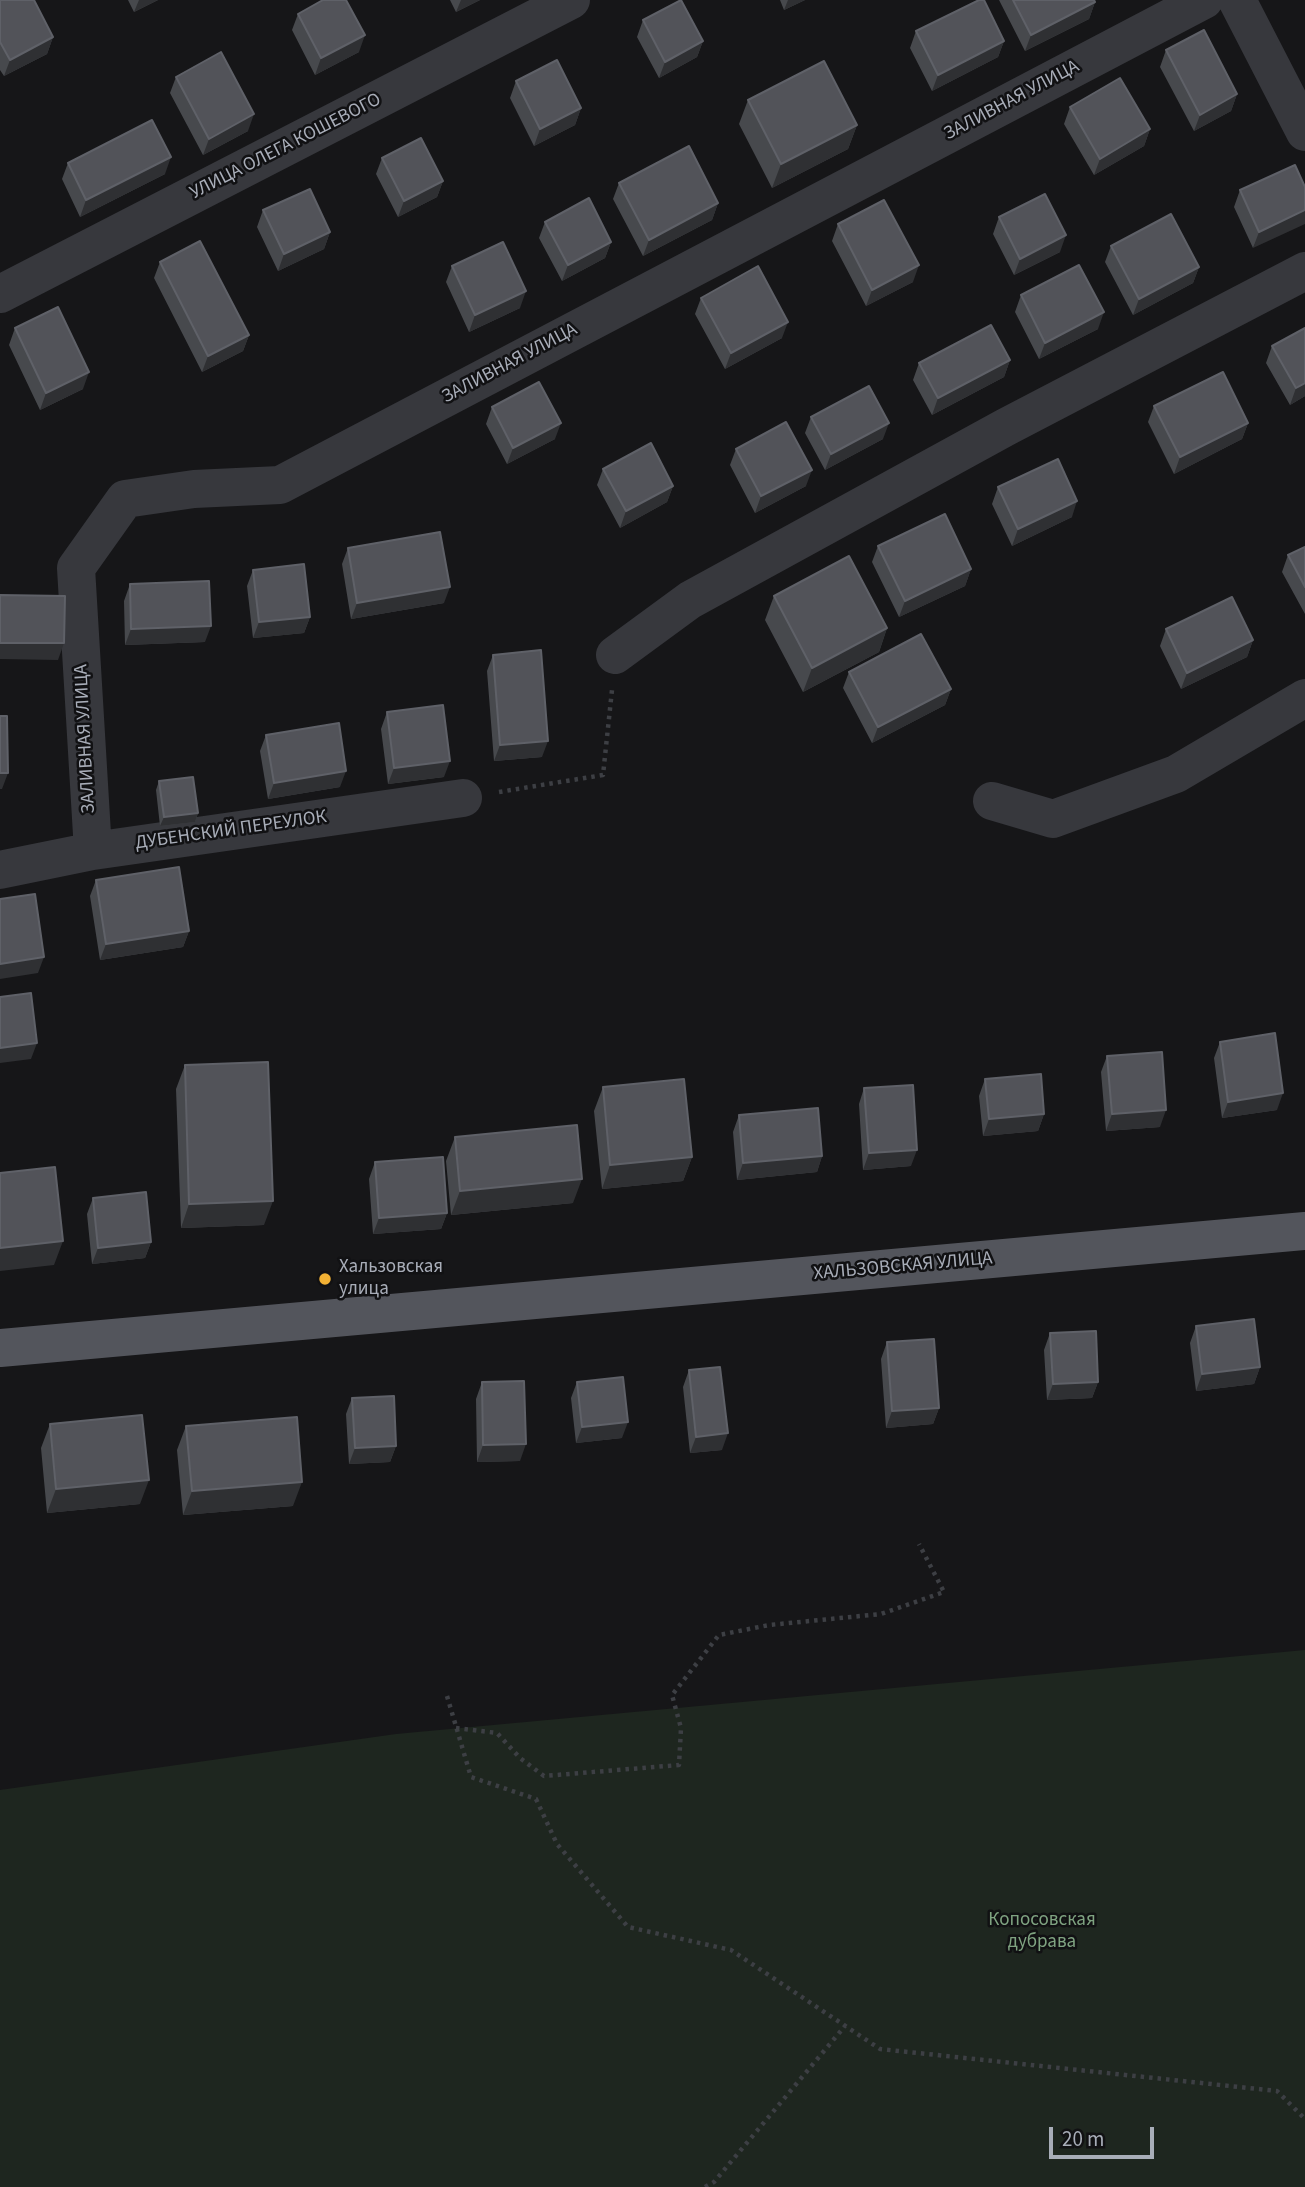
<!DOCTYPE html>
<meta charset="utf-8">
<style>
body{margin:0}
#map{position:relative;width:1305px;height:2187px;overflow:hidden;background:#161618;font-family:"Source Sans 3",sans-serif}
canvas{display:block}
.scale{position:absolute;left:1049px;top:2127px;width:105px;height:32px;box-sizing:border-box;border:4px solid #a8adb8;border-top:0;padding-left:9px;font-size:21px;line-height:24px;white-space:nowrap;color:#a8adb8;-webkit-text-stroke:5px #111113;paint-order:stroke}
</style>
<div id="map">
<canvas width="1305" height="2187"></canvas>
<div class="scale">20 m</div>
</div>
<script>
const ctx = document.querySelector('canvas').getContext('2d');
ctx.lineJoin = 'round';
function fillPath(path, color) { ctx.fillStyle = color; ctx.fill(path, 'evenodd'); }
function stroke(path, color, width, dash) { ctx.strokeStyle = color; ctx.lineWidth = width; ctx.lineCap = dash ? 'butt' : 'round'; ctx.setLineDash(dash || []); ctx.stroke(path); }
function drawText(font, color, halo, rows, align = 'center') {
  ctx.font = font + ' "Source Sans 3",sans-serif'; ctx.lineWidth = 5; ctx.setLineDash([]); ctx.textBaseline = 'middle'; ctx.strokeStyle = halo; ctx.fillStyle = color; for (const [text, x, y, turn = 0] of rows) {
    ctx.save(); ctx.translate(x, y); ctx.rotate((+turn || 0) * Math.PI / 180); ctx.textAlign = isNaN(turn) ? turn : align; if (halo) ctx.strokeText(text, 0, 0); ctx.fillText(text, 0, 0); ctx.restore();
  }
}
const green = new Path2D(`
 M1305,1650V2187H0V1790L396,1734Z`);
const path = new Path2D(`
 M499,792L603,775L612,690
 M447,1696L471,1777L536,1799L557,1844L628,1927L731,1950L880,2049L1277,2091L1305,2119
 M456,1728L497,1733L520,1758L544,1776L679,1765L681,1728L672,1695L719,1635L769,1625L881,1614L944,1592L919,1544
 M705,2187L714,2182L845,2026`);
const minor = new Path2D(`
 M1237,0L1305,132
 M0,294L571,0
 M615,655L690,600L1006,427L1305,271
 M992,801L1053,819L1176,774L1305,698
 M93,851L76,568L125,499L194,489L280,485L1204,0
 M0,870L93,851L463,798`);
const major = new Path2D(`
 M0,1348L1305,1231`);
const wall = new Path2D(`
 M0,0L53,37L47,54L4,76L0,70Z
 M128,0H158L134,12Z
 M450,0H480L456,12Z
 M780,0H805L784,10Z
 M999,0H1094L1095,2L1089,19L1025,51Z
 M298,14L359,52L315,75L292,30Z
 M643,20L703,41L697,57L659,78L637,37Z
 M916,31L1004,41L998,57L932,91L910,48Z
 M1166,50L1237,94L1231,111L1194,131L1160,67Z
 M176,77L248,131L203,155L170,93Z
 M516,81L581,108L575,125L534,146L510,98Z
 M748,100L857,125L848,149L772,188L739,124Z
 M1070,107L1150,129L1144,146L1094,175L1064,124Z
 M382,158L443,181L437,197L398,217L376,174Z
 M68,163L165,174L80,217L62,179Z
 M1295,165L1253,248L1234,207L1240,190Z
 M619,183L718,203L712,220L643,256L613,199Z
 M263,210L330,232L324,249L278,271L257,227Z
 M999,217L1060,252L1014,275L993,234Z
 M545,222L611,242L605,258L562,281L539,238Z
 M838,224L913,282L866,306L832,241Z
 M1111,246L1199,267L1193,283L1133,315L1105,262Z
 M160,262L249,335L243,351L202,372L154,278Z
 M452,266L520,308L469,332L446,282Z
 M1021,295L1098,329L1039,359L1015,312Z
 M701,298L782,338L725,369L695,314Z
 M15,328L83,389L40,410L9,345Z
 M1272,346L1305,396L1290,405L1266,363Z
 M1010,360L1004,377L932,415L913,380L919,363Z
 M1154,406L1248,423L1242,439L1174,474L1148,422Z
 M492,407L555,439L507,464L486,424Z
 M811,417L883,439L825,470L805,433Z
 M736,449L806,486L755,513L730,465Z
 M603,469L673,486L667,502L620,528L597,485Z
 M998,487L1072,517L1012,546L992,504Z
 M878,546L971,569L965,586L899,617L872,562Z
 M1305,547V614L1282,572L1288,555Z
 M348,548L444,603L351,619L342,564Z
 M253,570L310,617L304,633L253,638L247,586Z
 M130,584L205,642L125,645L124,601Z
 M774,596L887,628L879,652L803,692L765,620Z
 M1166,629L1253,640L1247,657L1181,689L1160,646Z
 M493,655L542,757L494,761L487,671Z
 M849,672L951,689L945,705L872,743L843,688Z
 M387,712L444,777L388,784L381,729Z
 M266,735L340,787L268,799L260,751Z
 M159,781L198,813L195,822L160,826L156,790Z
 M96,880L189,931L183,947L100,960L90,896Z
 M1220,1042L1277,1110L1222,1118L1214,1058Z
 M1107,1056L1160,1127L1106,1131L1101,1072Z
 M185,1065L264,1225L181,1228L176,1089Z
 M985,1079L1044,1114L1038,1131L983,1136L979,1096Z
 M603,1087L692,1157L683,1181L602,1189L594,1111Z
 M864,1088L911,1166L863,1170L859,1104Z
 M739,1115L822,1156L817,1172L737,1180L733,1132Z
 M455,1137L573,1203L451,1215L446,1161Z
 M375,1162L447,1213L441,1229L373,1234L369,1179Z
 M93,1198L151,1242L145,1258L92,1264L87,1214Z
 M1196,1326L1260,1367L1254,1384L1196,1391L1190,1343Z
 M1050,1333L1098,1382L1092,1398L1047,1400L1044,1350Z
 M887,1342L939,1408L933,1424L886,1428L881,1359Z
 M689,1370L722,1450L690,1453L683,1387Z
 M482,1382L520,1461L477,1462L476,1399Z
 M577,1382L622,1438L576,1443L571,1398Z
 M352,1398L396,1446L390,1462L349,1464L346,1414Z
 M50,1424L140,1504L47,1513L41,1448Z
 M186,1426L293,1506L183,1515L177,1450Z`);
const shadedWall = new Path2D(`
 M139,0H158L134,12Z
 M461,0H480L456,12Z
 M788,0H805L784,10Z
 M1095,2L1089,19L1025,51L1031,35Z
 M365,35L359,52L315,75L321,58Z
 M53,37L47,54L4,76L10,60Z
 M703,41L697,57L659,78L665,62Z
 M1004,41L998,57L932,91L938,75Z
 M1237,94L1231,111L1194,131L1200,115Z
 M581,108L575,125L534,146L540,129Z
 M254,114L248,131L203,155L209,139Z
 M857,125L848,149L772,188L781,164Z
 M1150,129L1144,146L1094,175L1100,159Z
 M171,157L165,174L80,217L86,200Z
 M443,181L437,197L398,217L404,201Z
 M718,203L712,220L643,256L649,240Z
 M1305,210V224L1253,248L1259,232Z
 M330,232L324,249L278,271L284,254Z
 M1066,235L1060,252L1014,275L1020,259Z
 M611,242L605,258L562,281L568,265Z
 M919,265L913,282L866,306L872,290Z
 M1199,267L1193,283L1133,315L1139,299Z
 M526,291L520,308L469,332L475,315Z
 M1104,312L1098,329L1039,359L1045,343Z
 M788,322L782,338L725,369L731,353Z
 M249,335L243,351L202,372L208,356Z
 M1010,360L1004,377L932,415L938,398Z
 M89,372L83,389L40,410L46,393Z
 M1305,383V396L1290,405L1296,388Z
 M561,423L555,439L507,464L513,448Z
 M889,423L883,439L825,470L831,454Z
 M1248,423L1242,439L1174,474L1180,457Z
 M812,470L806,486L755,513L761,496Z
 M673,486L667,502L620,528L626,511Z
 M1077,501L1072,517L1012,546L1018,529Z
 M971,569L965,586L899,617L905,601Z
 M450,587L444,603L351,619L357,603Z
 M310,617L304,633L253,638L259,622Z
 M211,626L205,642L125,645L131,629Z
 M887,628L879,652L803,692L812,668Z
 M1253,640L1247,657L1181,689L1187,673Z
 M0,643H64L58,660L0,659Z
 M951,689L945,705L872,743L878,727Z
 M548,741L542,757L494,761L500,745Z
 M450,761L444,777L388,784L394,768Z
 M346,771L340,787L268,799L274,783Z
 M0,773H8L2,789H0Z
 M198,813L195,822L160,826L164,817Z
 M189,931L183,947L100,960L106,944Z
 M44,957L38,973L0,979V964Z
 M37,1043L31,1059L0,1063V1048Z
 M1283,1093L1277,1110L1222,1118L1228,1102Z
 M1166,1110L1160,1127L1106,1131L1112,1114Z
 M1044,1114L1038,1131L983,1136L989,1119Z
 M917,1150L911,1166L863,1170L869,1153Z
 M822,1156L817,1172L737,1180L743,1163Z
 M692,1157L683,1181L602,1189L610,1165Z
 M582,1179L573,1203L451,1215L460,1191Z
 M273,1201L264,1225L181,1228L189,1204Z
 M447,1213L441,1229L373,1234L379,1218Z
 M63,1241L54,1265L0,1271V1248Z
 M151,1242L145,1258L92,1264L98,1248Z
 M1260,1367L1254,1384L1196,1391L1202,1374Z
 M1098,1382L1092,1398L1047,1400L1053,1384Z
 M939,1408L933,1424L886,1428L892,1411Z
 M628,1422L622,1438L576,1443L582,1427Z
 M728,1433L722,1450L690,1453L696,1437Z
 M526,1444L520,1461L477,1462L483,1445Z
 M396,1446L390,1462L349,1464L355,1448Z
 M149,1480L140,1504L47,1513L56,1489Z
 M302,1482L293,1506L183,1515L192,1491Z`);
const building = new Path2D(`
 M0,0H34L53,37L10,60L0,42Z
 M323,0H346L365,35L321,58L298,14Z
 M681,0L703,41L665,62L643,20Z
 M979,0H984L1004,41L938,75L916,31Z
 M1013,0H1094L1095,2L1031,35Z
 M1204,30L1237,94L1200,115L1166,50Z
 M221,52L254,114L209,139L176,77Z
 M557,60L581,108L540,129L516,81Z
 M824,61L857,125L781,164L748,100Z
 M1120,78L1150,129L1100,159L1070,107Z
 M152,120L171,157L86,200L68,163Z
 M421,138L443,181L404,201L382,158Z
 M689,146L718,203L649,240L619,183Z
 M1295,165L1305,187V210L1259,232L1240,190Z
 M310,189L330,232L284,254L263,210Z
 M1045,194L1066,235L1020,259L999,217Z
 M589,198L611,242L568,265L545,222Z
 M884,200L919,265L872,290L838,224Z
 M1171,214L1199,267L1139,299L1111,246Z
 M200,241L249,335L208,356L160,262Z
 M503,242L526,291L475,315L452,266Z
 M1079,265L1104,312L1045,343L1021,295Z
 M758,266L788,322L731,353L701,298Z
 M58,307L89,372L46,393L15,328Z
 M991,325L1010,360L938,398L919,363Z
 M1305,328V383L1296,388L1272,346Z
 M1223,372L1248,423L1180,457L1154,406Z
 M539,382L561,423L513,448L492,407Z
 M869,386L889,423L831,454L811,417Z
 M786,422L812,470L761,496L736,449Z
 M651,443L673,486L626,511L603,469Z
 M1058,459L1077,501L1018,529L998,487Z
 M945,514L971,569L905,601L878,546Z
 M440,532L450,587L357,603L348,548Z
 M1305,547V587L1288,555Z
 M849,556L887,628L812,668L774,596Z
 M304,564L310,617L259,622L253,570Z
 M209,581L211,626L131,629L130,584Z
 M0,595L65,596L64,643H0Z
 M1232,597L1253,640L1187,673L1166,629Z
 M921,634L951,689L878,727L849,672Z
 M541,650L548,741L500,745L493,655Z
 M443,705L450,761L394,768L387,712Z
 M0,716H7L8,773H0Z
 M339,723L346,771L274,783L266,735Z
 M193,777L198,813L164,817L159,781Z
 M179,867L189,931L106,944L96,880Z
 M35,894L44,957L0,964V899Z
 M31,993L37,1043L0,1048V997Z
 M1275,1033L1283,1093L1228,1102L1220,1042Z
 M1162,1052L1166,1110L1112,1114L1107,1056Z
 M268,1062L273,1201L189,1204L185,1065Z
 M1041,1074L1044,1114L989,1119L985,1079Z
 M684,1079L692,1157L610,1165L603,1087Z
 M913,1085L917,1150L869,1153L864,1088Z
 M818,1108L822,1156L743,1163L739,1115Z
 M577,1125L582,1179L460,1191L455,1137Z
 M443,1157L447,1213L379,1218L375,1162Z
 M55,1167L63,1241L0,1248V1173Z
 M146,1192L151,1242L98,1248L93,1198Z
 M1254,1319L1260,1367L1202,1374L1196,1326Z
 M1096,1331L1098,1382L1053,1384L1050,1333Z
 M934,1339L939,1408L892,1411L887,1342Z
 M720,1367L728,1433L696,1437L689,1370Z
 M623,1377L628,1422L582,1427L577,1382Z
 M524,1381L526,1444L483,1445L482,1382Z
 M394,1396L396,1446L355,1448L352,1398Z
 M142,1415L149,1480L56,1489L50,1424Z
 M297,1417L302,1482L192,1491L186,1426Z`);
const markers = [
 [325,1279,7,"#f2b134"]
];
const streetNames = [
 ["ЗАЛИВНАЯ УЛИЦА",1012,101,-28],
 ["УЛИЦА ОЛЕГА КОШЕВОГО",286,147,-27],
 ["ЗАЛИВНАЯ УЛИЦА",510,364,-28],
 ["ЗАЛИВНАЯ УЛИЦА",86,739,-93],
 ["ДУБЕНСКИЙ ПЕРЕУЛОК",231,831,-8],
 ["ХАЛЬЗОВСКАЯ УЛИЦА",903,1267,-5]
];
const poiNames = [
 ["Хальзовская",339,1268],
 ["улица",339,1290]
];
const parkNames = [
 ["Копосовская",1042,1921],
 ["дубрава",1042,1943]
];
fillPath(green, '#1e261f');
stroke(path, '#3d3f44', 4.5, [3.5, 5]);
stroke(minor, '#37383d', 38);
stroke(major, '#53555c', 38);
fillPath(wall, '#47494d');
fillPath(shadedWall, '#2f3033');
fillPath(building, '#525359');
stroke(building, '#5f6168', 2);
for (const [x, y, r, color] of markers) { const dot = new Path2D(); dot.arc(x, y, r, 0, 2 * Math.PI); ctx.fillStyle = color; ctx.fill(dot); stroke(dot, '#111113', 2.5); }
drawText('19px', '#a8adb8', '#111113', streetNames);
drawText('19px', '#a8adb8', '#111113', poiNames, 'left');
drawText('19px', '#7fa381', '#111113', parkNames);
</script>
